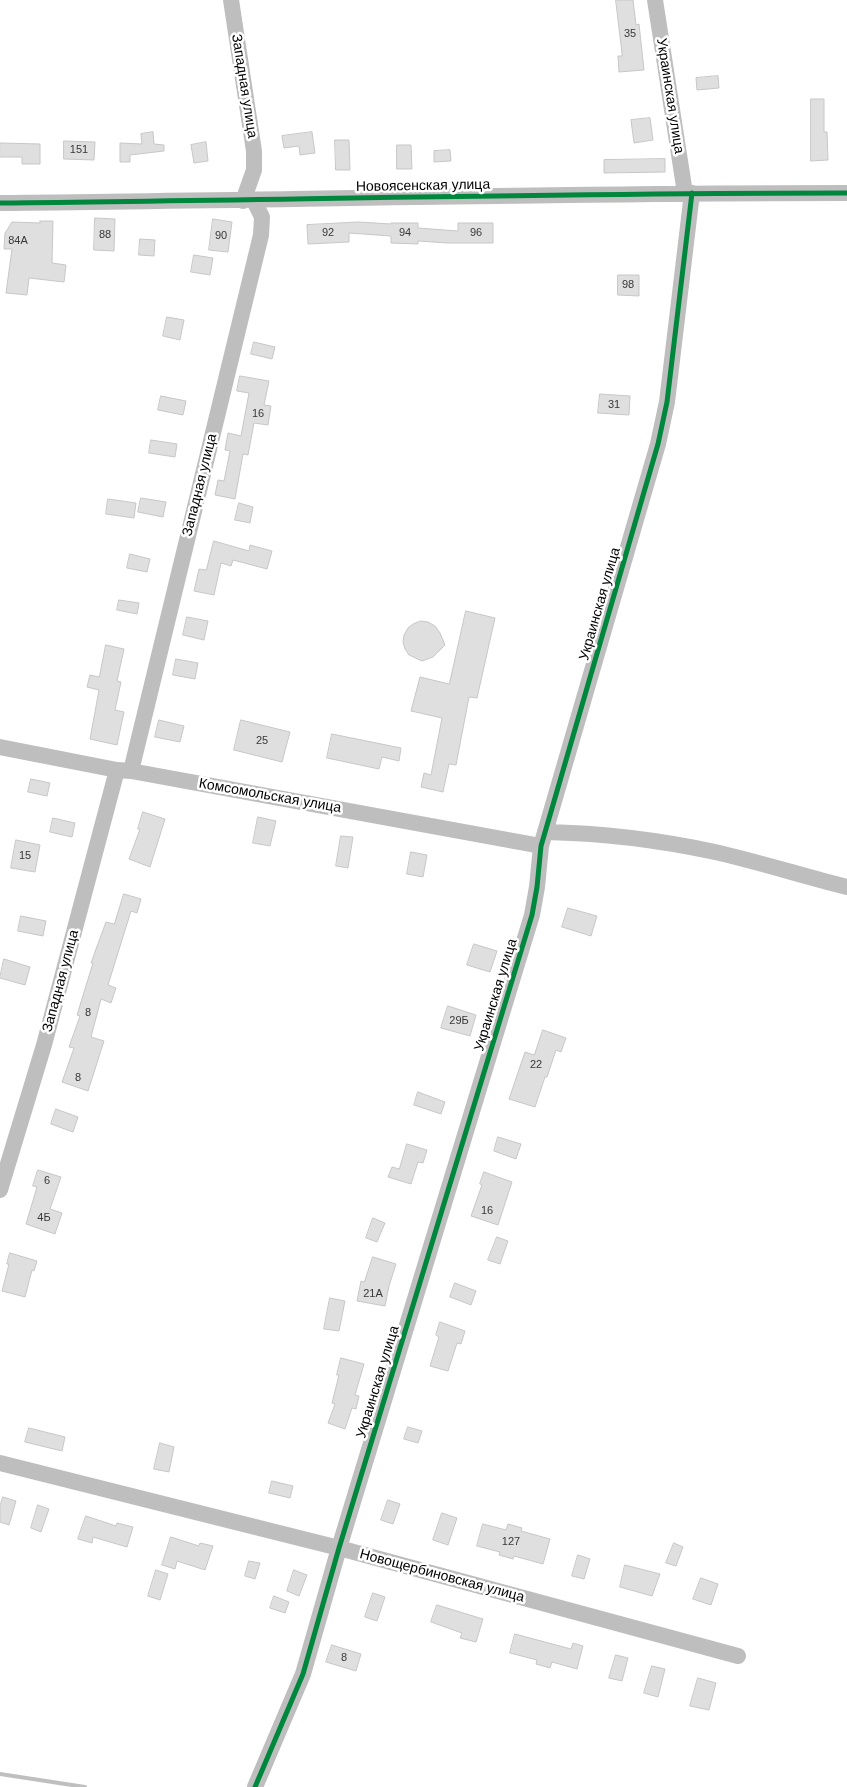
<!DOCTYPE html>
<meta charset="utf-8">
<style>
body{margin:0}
canvas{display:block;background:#fff}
</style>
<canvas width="847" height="1787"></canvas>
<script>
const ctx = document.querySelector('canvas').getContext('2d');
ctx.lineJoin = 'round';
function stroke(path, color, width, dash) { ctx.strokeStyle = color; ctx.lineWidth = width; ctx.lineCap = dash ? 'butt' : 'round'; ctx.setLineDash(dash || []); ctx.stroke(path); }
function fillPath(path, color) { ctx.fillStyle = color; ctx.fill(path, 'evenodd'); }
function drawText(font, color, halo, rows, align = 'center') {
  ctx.font = font + ' Arial,sans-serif'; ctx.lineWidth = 5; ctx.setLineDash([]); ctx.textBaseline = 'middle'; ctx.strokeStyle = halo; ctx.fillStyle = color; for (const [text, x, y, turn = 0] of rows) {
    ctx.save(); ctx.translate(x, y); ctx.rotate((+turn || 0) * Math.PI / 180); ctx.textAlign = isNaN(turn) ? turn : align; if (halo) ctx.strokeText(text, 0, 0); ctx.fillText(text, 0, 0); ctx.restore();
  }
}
const stream = new Path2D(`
 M0,1774L85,1787`);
const building = new Path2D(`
 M616,0H633L636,25L639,24L644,70L619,72L618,56H622Z
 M718,76L719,88L697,90L696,78Z
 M811,99H824V132H827L828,160L811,161Z
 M650,118L653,140L634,143L631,120Z
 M153,132L154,144L164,145V151L130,155V162H120V143L142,144L141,134Z
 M312,132L315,153L300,155L299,146L284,148L282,136Z
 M335,140H349L350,170H336Z
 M64,141L95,142L94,160L64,159Z
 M206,142L208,161L194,163L191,145Z
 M0,143L40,144V164H22V157H0Z
 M397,145H411L412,169H397Z
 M450,150L451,161L434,162V151Z
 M665,159V172L604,173V160Z
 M95,218L115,219L114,251L94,250Z
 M213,219L232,222L228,252L209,250Z
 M40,221H53L52,263L66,265L64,282L29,278L27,295L6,293L12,249H4L5,233L12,222L40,223Z
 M359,222L391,224V223H418V228L458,231V223H493V243H447L418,241V244L391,243V236L349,233V242L308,244L307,225Z
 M140,239L155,240L154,256L139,255Z
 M194,255L213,258L210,275L191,272Z
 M618,275H639V296L618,295Z
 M167,317L184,320L180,340L163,336Z
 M254,342L275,347L272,359L251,354Z
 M240,376L269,381L264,405L271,406L268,425L254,423L248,455L243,454L235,499L215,495L218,480L224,481L230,451L225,450L228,433L241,436L249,393L237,391Z
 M600,394L630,396L629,415L598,413Z
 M161,396L186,401L183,415L158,410Z
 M151,440L177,444L175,457L149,453Z
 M141,498L166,502L163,517L138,512Z
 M108,499L136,503L134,518L106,514Z
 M239,503L253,507L250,523L235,520Z
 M214,541L249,551L250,545L272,551L267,569L233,560L231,566L221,563L214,595L194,591L199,569L206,570Z
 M130,554L150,559L147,572L127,568Z
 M119,600L139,603L137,614L117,610Z
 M466,611L495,618L477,698L469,697L456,765L449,764L443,792L421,787L424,773L431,775L442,718L411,711L420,677L449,684Z
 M187,617L208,621L204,640L183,635Z
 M421,621L428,622L435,626L440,633L445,645L433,657L422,661L409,655L405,649L403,642L404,635L408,628L413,624Z
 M106,645L124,649L117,681L121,682L115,710L124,712L117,745L90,739L99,690L87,687L90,675L99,677Z
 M176,659L198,663L195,679L173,675Z
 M159,720L184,726L180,742L155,737Z
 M241,720L290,732L282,762L234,750Z
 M332,734L401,748L399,761L382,757L379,769L327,758Z
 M31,779L50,783L47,796L28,792Z
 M143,812L165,819L150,867L129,859L140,829H138Z
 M258,817L276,821L270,846L253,843Z
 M53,818L75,823L72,837L50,832Z
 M341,836L353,837L348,868L336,866Z
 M16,840L40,845L35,872L11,868Z
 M411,852L427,855L423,877L407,874Z
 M124,894L141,899L137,913L131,911L117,956L108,985L116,988L111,1003L101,999L91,1037L104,1041L88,1091L62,1082L74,1048L69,1047L80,1016L77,1015L93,963H91L96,949L106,922L114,924Z
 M568,908L597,916L591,936L562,927Z
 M21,916L46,921L43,936L18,931Z
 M474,944L497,951L490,972L467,965Z
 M4,959L30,967L25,985L0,978Z
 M448,1006L476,1015L470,1036L441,1028Z
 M543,1030L566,1038L561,1052L556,1050L547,1077H545L535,1107L509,1099L525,1052L534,1055Z
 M418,1092L445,1102L441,1114L414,1105Z
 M56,1109L78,1117L73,1132L51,1124Z
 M498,1137L521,1144L516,1159L494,1151Z
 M407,1144L427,1150L423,1163L418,1162L411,1184L388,1177L392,1167L399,1169Z
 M38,1170L61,1177L50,1209L62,1213L55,1234L26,1224L37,1187L33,1186Z
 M484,1172L512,1182L498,1225L471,1216L482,1185L480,1184Z
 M373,1218L385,1223L377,1242L366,1238Z
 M497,1237L508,1241L500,1264L488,1260Z
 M10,1253L37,1261L34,1271L32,1270L25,1297L2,1291L9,1264H7Z
 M373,1257L396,1264L389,1286L385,1306L357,1301L361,1281L364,1282Z
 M455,1283L476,1291L471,1305L450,1297Z
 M330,1298L345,1301L339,1331L324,1329Z
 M440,1322L465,1331L461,1344L457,1343L448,1371L430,1366L439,1337L436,1335Z
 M341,1358L364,1364L355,1395L359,1396L356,1409L352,1408L345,1429L328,1423L335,1404L332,1403L339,1375H337Z
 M408,1427L422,1431L418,1443L404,1439Z
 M29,1428L65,1437L62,1451L25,1442Z
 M160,1443L174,1447L169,1472L154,1469Z
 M272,1481L293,1486L290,1498L269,1493Z
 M3,1497L16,1501L9,1525L0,1522V1506Z
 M388,1500L400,1504L393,1524L381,1520Z
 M38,1505L49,1509L41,1532L31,1528Z
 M442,1513L457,1518L448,1545L433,1540Z
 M86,1516L116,1526L117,1523L133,1527L127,1547L93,1537L92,1543L78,1539Z
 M483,1524L506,1530L508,1524L522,1528L521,1531L550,1539L543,1564L514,1556L513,1559L499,1555L500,1552L477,1546Z
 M171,1537L199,1546L200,1543L213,1546L205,1570L177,1561L175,1569L162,1565Z
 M674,1543L683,1547L676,1566L666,1563Z
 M578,1555L590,1559L584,1579L572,1576Z
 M249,1561L260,1563L255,1579L245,1576Z
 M625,1565L660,1574L652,1596L620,1587Z
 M156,1570L168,1574L160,1600L148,1596Z
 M294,1570L307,1575L299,1596L287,1591Z
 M701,1578L718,1584L711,1605L693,1599Z
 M373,1593L385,1597L377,1621L365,1617Z
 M274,1596L289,1602L285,1613L270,1608Z
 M437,1605L483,1619L476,1642L460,1638L462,1633L431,1622Z
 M515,1634L571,1649L573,1643L583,1646L577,1669L552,1662L550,1668L536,1664L537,1660L510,1653Z
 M332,1645L361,1654L356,1671L326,1662Z
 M616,1655L628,1658L622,1681L609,1678Z
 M652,1666L665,1669L658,1697L644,1693Z
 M698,1678L716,1683L709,1710L690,1706Z`);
const minor = new Path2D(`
 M231,0L254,151V170L243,201
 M655,0L685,193
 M0,203C282,200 565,193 847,193
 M0,747L117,770L131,771L541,846
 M131,771L261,235L262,217L254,201
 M545,832C602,833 659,840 715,852C759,862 803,876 847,887
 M0,1190L44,1045L117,770
 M0,1463L339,1548L738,1656
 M255,1787L303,1674L339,1548L532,915L537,887L541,846L658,444L667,402L692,193`);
const cycleway = new Path2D(`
 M0,203C282,200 565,193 847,193
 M255,1787L303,1674L339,1548L532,915L537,887L541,846L658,444L667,402L692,193`);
const numberNames = [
 ["35",630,34],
 ["151",79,150],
 ["92",328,233],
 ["94",405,233],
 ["96",476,233],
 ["88",105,235],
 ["90",221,236],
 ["84А",18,241],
 ["98",628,285],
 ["31",614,405],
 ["16",258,414],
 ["25",262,741],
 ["15",25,856],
 ["8",88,1013],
 ["29Б",459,1021],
 ["22",536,1065],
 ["8",78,1078],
 ["6",47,1181],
 ["16",487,1211],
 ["4Б",44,1218],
 ["21А",373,1294],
 ["127",511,1542],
 ["8",344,1658]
];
const streetNames = [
 ["Западная улица",244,86,81],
 ["Украинская улица",670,96,81],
 ["Новоясенская улица",423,186,-1],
 ["Западная улица",200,485,-76],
 ["Украинская улица",600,604,-74],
 ["Комсомольская улица",270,796,10],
 ["Западная улица",61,981,-75],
 ["Украинская улица",496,995,-73],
 ["Украинская улица",378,1382,-73],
 ["Новощербиновская улица",442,1576,15]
];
stroke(stream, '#bfbfbf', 4);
fillPath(building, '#dfdfdf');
stroke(building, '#c7c7c7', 1);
stroke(minor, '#bebebe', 16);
stroke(cycleway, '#00873e', 5);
drawText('11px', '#383838', null, numberNames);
drawText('14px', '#000', '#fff', streetNames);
</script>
